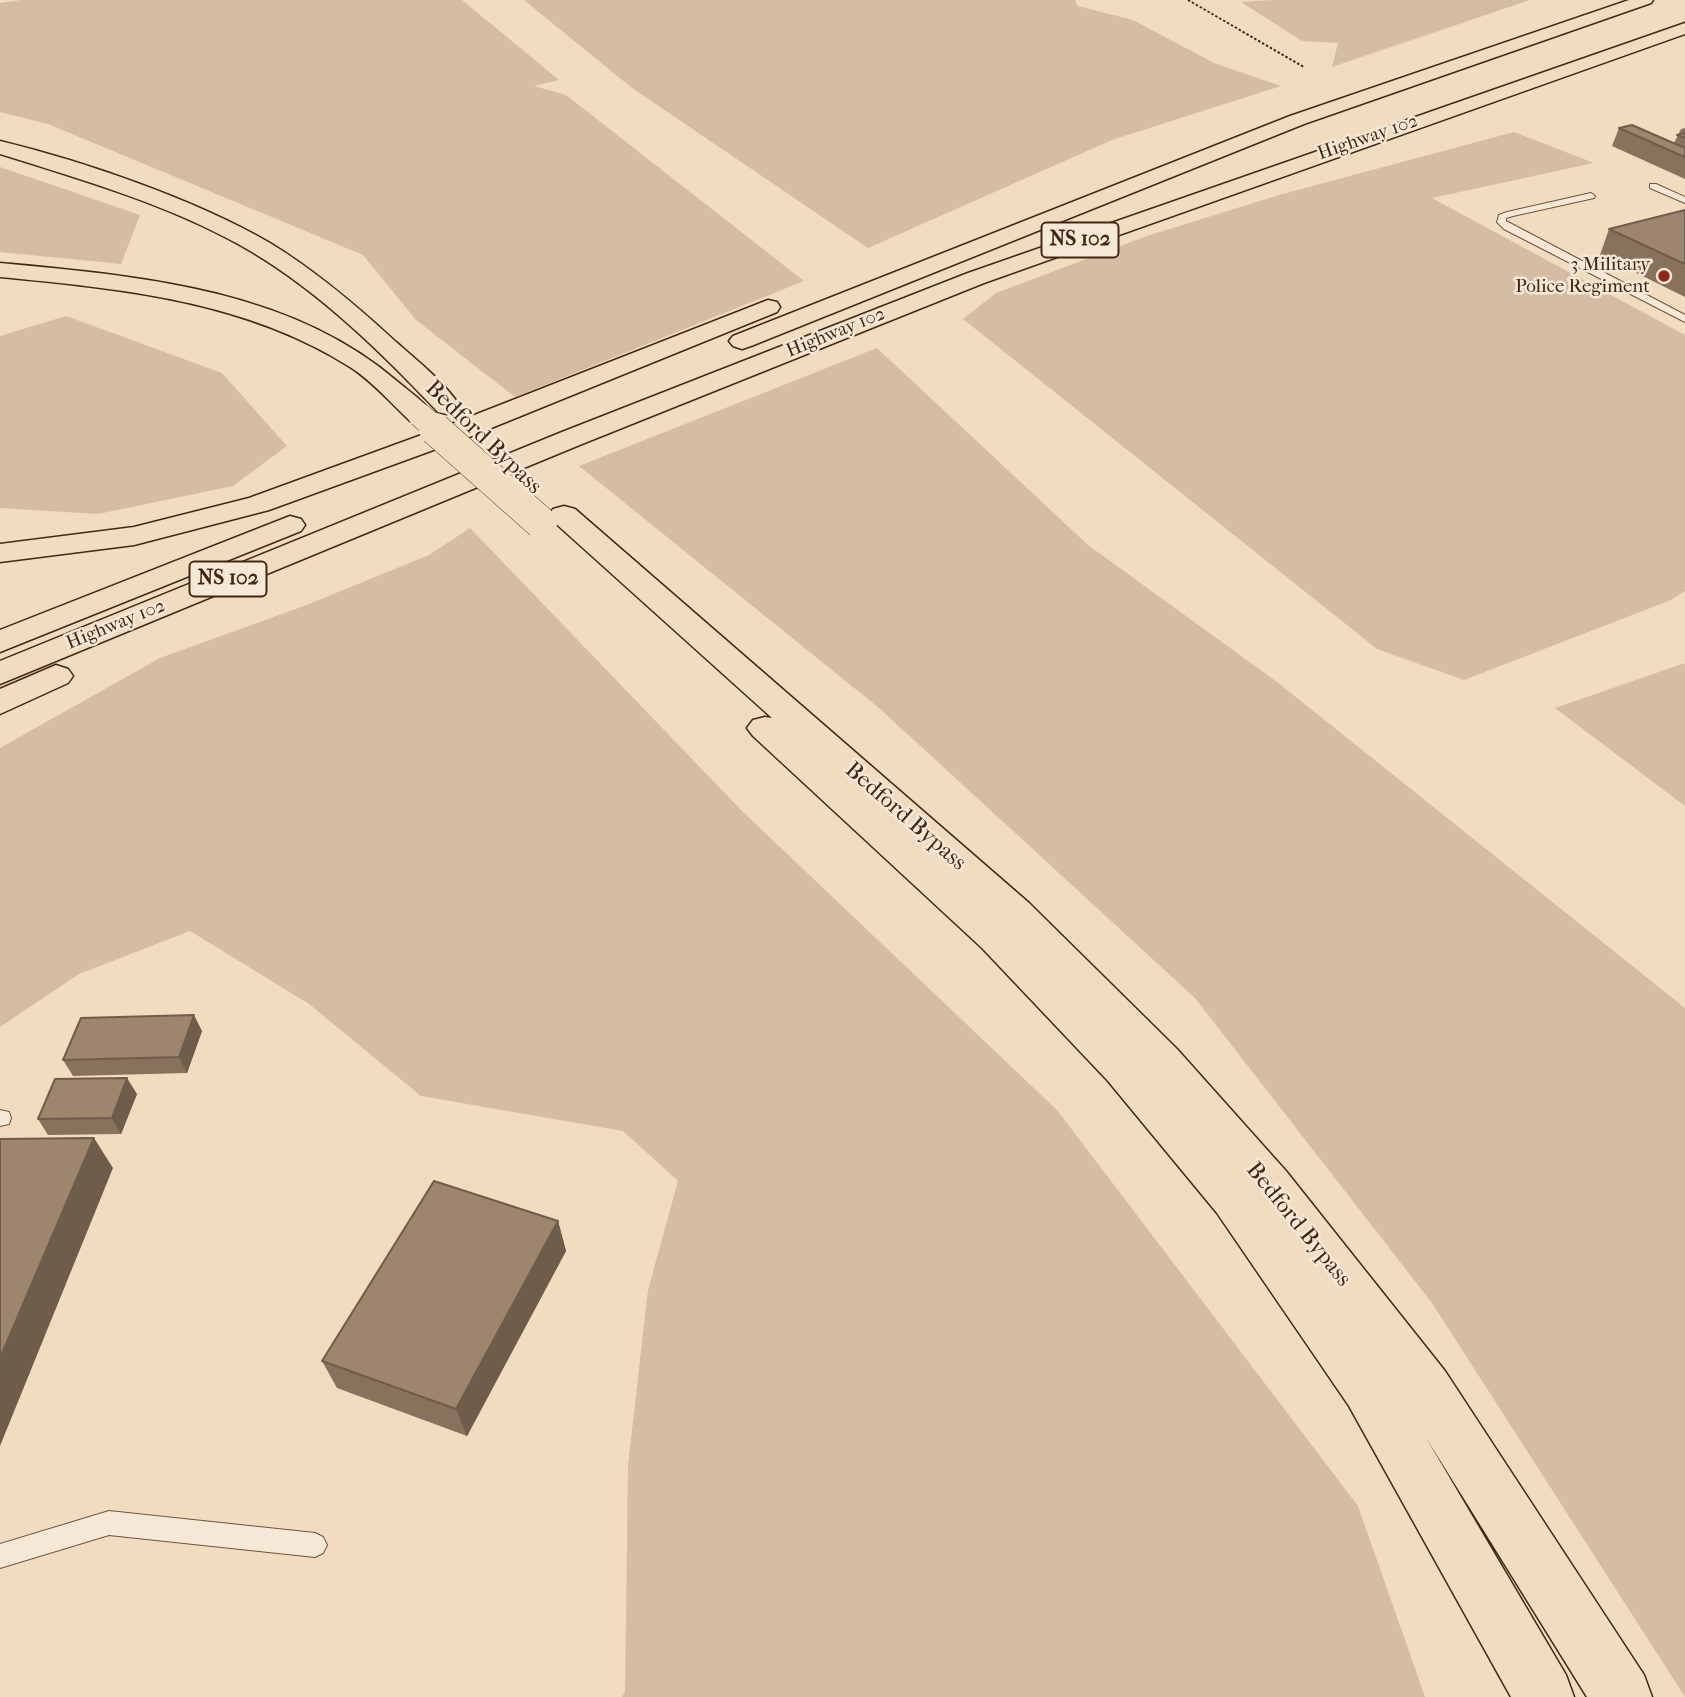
<!DOCTYPE html>
<style>
body{margin:0}
canvas{display:block;background:#f1dcc0}
</style>
<canvas width="1685" height="1697"></canvas>
<script>
const ctx = document.querySelector('canvas').getContext('2d');
ctx.lineJoin = 'round';
function fillPath(path, color) { ctx.fillStyle = color; ctx.fill(path, 'evenodd'); }
function stroke(path, color, width, dash) { ctx.strokeStyle = color; ctx.lineWidth = width; ctx.lineCap = dash ? 'butt' : 'round'; ctx.setLineDash(dash || []); ctx.stroke(path); }
function drawText(font, color, halo, rows, align = 'center') {
  ctx.font = font + ' "IM FELL French Canon",serif'; ctx.lineWidth = 5; ctx.setLineDash([]); ctx.textBaseline = 'middle'; ctx.strokeStyle = halo; ctx.fillStyle = color; for (const [text, x, y, turn = 0] of rows) {
    ctx.save(); ctx.translate(x, y); ctx.rotate((+turn || 0) * Math.PI / 180); ctx.textAlign = isNaN(turn) ? turn : align; if (halo) ctx.strokeText(text, 0, 0); ctx.fillText(text, 0, 0); ctx.restore();
  }
}
const green = new Path2D(`
 M21,0H462L559,80L534,86L566,95L804,281L515,397L416,320L363,255L48,124L0,112V3Z
 M524,0H1075L1078,6L1133,20L1214,63L1281,86L1112,140L868,248L632,88Z
 M1273,0H1530L1332,67L1338,43L1302,41L1241,2Z
 M1514,132L1594,163L1432,198L1685,335V591L1671,600L1464,680L1377,649L963,319L996,293L1147,236L1279,195Z
 M0,167L140,215L121,264L0,252Z
 M66,316L222,373L287,446L233,486L98,514L0,508V336Z
 M877,348L1088,545L1277,682L1685,1008V1697L1432,1303L1195,998L879,708L579,466Z
 M470,528L743,812L1057,1110L1358,1506L1425,1697H622L625,1692L628,1465L648,1290L678,1181L623,1131L421,1096L309,1004L190,931L79,974L0,1027V748L160,658L304,606L429,555Z
 M1685,663V806L1555,708Z`);
const path = new Path2D(`
 M1188,0L1304,67`);
const lane = new Path2D(`
 M1650,184H1656L1685,197V203L1650,188Z
 M1591,193L1595,196L1594,198L1513,216L1506,218V221L1685,315V322L1504,229L1497,222L1499,215L1507,212Z
 M0,1110L9,1112L11,1118L9,1124L0,1126Z
 M109,1511L315,1533L323,1537L327,1545L323,1553L315,1557L109,1535L0,1568V1544Z`);
const highway = new Path2D(`
 M1629,0H1653L1651,3L1304,124L751,346L742,349L733,346L729,341L733,336L1290,116Z
 M1685,23V34L984,283L582,444L0,684V661L562,432L968,273Z
 M0,141C86,162 194,199 270,243C316,271 357,306 396,342C418,361 444,382 460,406L456,412L447,414L438,412C382,353 322,294 252,252C174,206 86,181 0,154Z
 M0,263C137,276 290,288 398,382C410,392 425,402 434,415L430,421L420,423L410,421C391,403 372,381 350,367C244,300 122,289 0,277Z
 M768,300L777,302L780,307L777,312L469,437L269,510L134,545L0,562V544L134,527L249,498L449,425Z
 M564,506L575,509L1029,903L1177,1049L1286,1171L1445,1371L1644,1675L1652,1697H1587L1425,1436L1566,1675L1574,1697H1511L1349,1406L1217,1213L1108,1081L982,948L753,736L747,728L753,720L765,717L772,718L553,521L549,515L553,509Z
 M290,516L301,519L305,525L301,531L0,652V630Z
 M56,665L68,669L73,676L68,683L0,714V689Z`);
const highwayBridgeFar1 = new Path2D(`
 M420,415L437,430`);
const highwayBridge = new Path2D(`
 M435,429L541,523`);
const wall = new Path2D(`
 M1619,128L1674,143L1681,129L1685,128V179L1612,146Z
 M1685,210V297L1600,255L1609,229Z
 M202,1031L187,1073L73,1076L63,1060Z
 M137,1094L121,1134L48,1135L38,1119Z
 M558,1221L566,1251L467,1436L337,1388L322,1361Z`);
const shadedWall = new Path2D(`
 M194,1015L202,1031L187,1073L179,1057Z
 M127,1078L137,1094L121,1134L112,1118Z
 M94,1138L113,1168L0,1446V1358Z
 M558,1221L566,1251L467,1436L456,1409Z`);
const building = new Path2D(`
 M1632,125L1685,148V157L1619,128Z
 M1685,133V138L1677,135Z
 M1685,210V264L1609,229Z
 M194,1015L179,1057L63,1060L81,1018Z
 M127,1078L112,1118L38,1119L55,1079Z
 M94,1138L0,1358V1139Z
 M434,1181L558,1221L456,1409L322,1361Z`);
const markers = [
 [1664,276,7,"#8f2418"]
];
const farStreetnames = [
 ["Highway 102",1368,138,-19],
 ["Highway 102",836,333,-22],
 ["Highway 102",116,625,-22]
];
const farPoinames = [
 ["3 Military",1650,265],
 ["Police Regiment",1650,287]
];
const shields = [
 [1080,240,77],
 [228,579,77]
];
const shieldNames = [
 ["NS 102",1080,240],
 ["NS 102",228,579]
];
const streetNames = [
 ["Bedford Bypass",483,438,44],
 ["Bedford Bypass",905,817,41],
 ["Bedford Bypass",1298,1225,51]
];
fillPath(green, '#d4bda3');
stroke(lane, '#6f543f', 2);
stroke(highway, '#442614', 3);
stroke(path, '#442614', 2, [2.5, 2]);
fillPath(lane, '#f6e8d6');
fillPath(highway, '#f1dcc0');
stroke(highwayBridgeFar1, '#442614', 25, []);
stroke(highwayBridge, '#442614', 33, []);
stroke(highwayBridgeFar1, '#f1dcc0', 24);
stroke(highwayBridge, '#f1dcc0', 32);
fillPath(wall, '#88725e');
fillPath(shadedWall, '#6f5d4c');
fillPath(building, '#9e856d');
stroke(building, '#6f5d4c', 2);
for (const [x, y, r, color] of markers) { const dot = new Path2D(); dot.arc(x, y, r, 0, 2 * Math.PI); ctx.fillStyle = color; ctx.fill(dot); stroke(dot, '#f6e8d6', 2.5); }
drawText('19px', '#442614', '#f6e8d6', farStreetnames);
drawText('19px', '#442614', '#f6e8d6', farPoinames, 'right');
for (const [x, y, w] of shields) { const box = new Path2D(); box.roundRect(x - w / 2, y - 17.5, w, 35, 5); ctx.fillStyle = '#f6e8d6'; ctx.fill(box); stroke(box, '#442614', 2); }
drawText('bold 21px', '#442614', null, shieldNames);
drawText('23px', '#442614', '#f6e8d6', streetNames);
</script>
